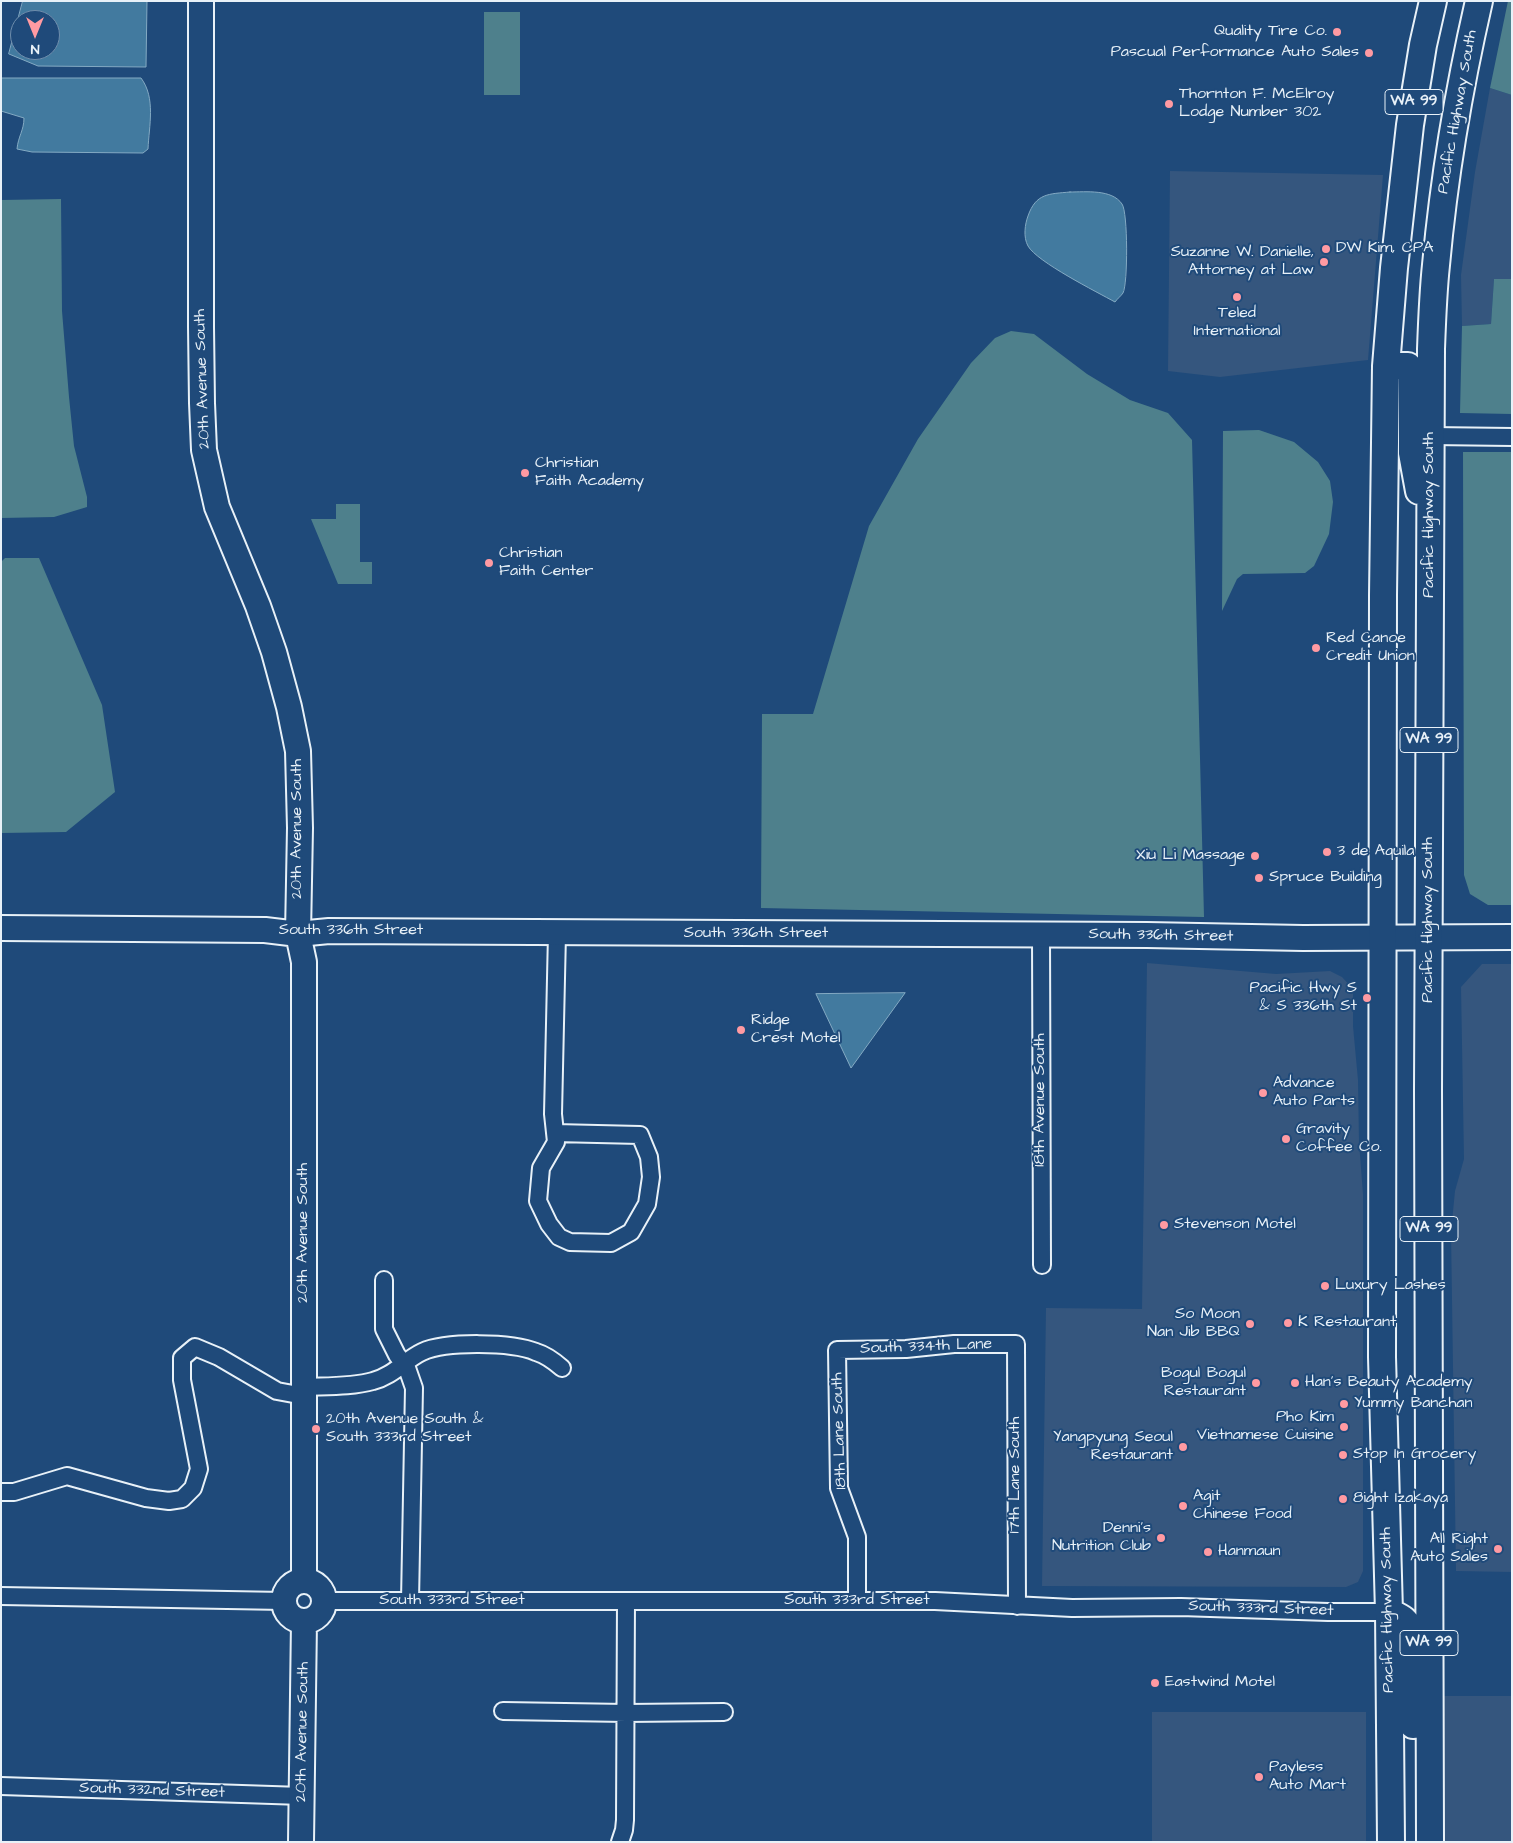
<!DOCTYPE html>
<style>
body{margin:0}
#map{position:relative;width:1513px;height:1843px;overflow:hidden;background:#1f4a7a;font-family:"Architects Daughter",sans-serif}
canvas{display:block}
.frame{position:absolute;inset:0;border:2px solid #e8f1f8;pointer-events:none}
.north{position:absolute;left:10px;top:10px;width:50px;height:50px;box-sizing:border-box;background:#1f4a7a;border:1px solid #6f8dac;border-radius:50%;rotate:180deg;font-size:14px;font-weight:700;line-height:20px;text-align:center;color:#e8f1f8}
.north::after{content:'';display:block;margin:auto;width:18px;height:22px;background:#ff9aa2;clip-path:polygon(50% 0,100% 100%,50% 72%,0 100%)}
</style>
<div id="map">
<canvas width="1513" height="1843"></canvas>
<div class="frame"></div>
<div class="north">N</div>
</div>
<script>
const ctx = document.querySelector('canvas').getContext('2d');
ctx.lineJoin = 'round';
function fillPath(path, color) { ctx.fillStyle = color; ctx.fill(path, 'evenodd'); }
function stroke(path, color, width, dash) { ctx.strokeStyle = color; ctx.lineWidth = width; ctx.lineCap = dash ? 'butt' : 'round'; ctx.setLineDash(dash || []); ctx.stroke(path); }
function drawText(font, color, halo, rows, align = 'center') {
  ctx.font = font + ' "Architects Daughter",sans-serif'; ctx.lineWidth = 4; ctx.setLineDash([]); ctx.textBaseline = 'middle'; ctx.strokeStyle = halo; ctx.fillStyle = color; for (const [text, x, y, turn = 0] of rows) {
    ctx.save(); ctx.translate(x, y); ctx.rotate((+turn || 0) * Math.PI / 180); ctx.textAlign = isNaN(turn) ? turn : align; if (halo) ctx.strokeText(text, 0, 0); ctx.fillText(text, 0, 0); ctx.restore();
  }
}
const built = new Path2D(`
 M1490,88L1512,95V279H1494L1491,324L1462,326L1461,275L1475,172Z
 M1170,171L1383,175L1368,360L1220,377L1168,371Z
 M1147,963L1276,974L1330,971L1342,977L1353,989V1026L1358,1080L1359,1142L1363,1194V1571L1358,1582L1346,1587L1042,1586L1046,1308L1142,1309Z
 M1482,964H1512V1572L1456,1571L1451,1232L1455,1191L1464,1159L1461,987Z
 M1429,1696H1512V1842H1430Z
 M1152,1712H1366V1842H1152Z`);
const green = new Path2D(`
 M1508,1H1512V95L1490,88Z
 M484,12H520V95H484Z
 M61,199L62,311L69,397L74,446L87,497V507L54,517L1,518V200Z
 M1494,279H1512V414L1460,413L1462,326L1491,324Z
 M1011,331L1034,334L1087,374L1130,400L1168,413L1192,440L1204,917L761,908L762,714H813L869,526L918,439L971,363L995,338Z
 M1259,430L1294,442L1318,462L1330,481L1333,502L1329,534L1314,566L1305,573L1243,574L1237,579L1222,611L1223,431Z
 M1463,452H1512V905H1488L1470,894L1464,875Z
 M336,504H360V562H372V584H338L311,519H336Z
 M5,558H39L102,705L115,792L66,832L1,833V562Z`);
const water = new Path2D(`
 M23,1H147L146,67L38,66L9,54ZM20,20H50V50H20Z
 M1,78H141C156,98 149,126 148,149L143,153L32,152L17,149C18,137 24,130 24,118L1,111Z
 M1070,192C1086,192 1112,189 1122,204C1128,212 1128,284 1123,293C1121,296 1117,299 1115,302C1097,292 1037,262 1028,246C1023,237 1025,224 1028,216C1036,193 1049,194 1070,192Z
 M905,993L851,1068L816,994Z`);
const street = new Path2D(`
 M1431,436L1512,437
 M1041,935L1042,1265
 M555,1133L640,1135L649,1157L651,1177L647,1204L631,1232L611,1243L570,1242L559,1237L549,1224L538,1201L541,1168L556,1142L553,1114L557,933
 M384,1280V1329L397,1355L407,1368L414,1388L410,1601
 M304,1387C327,1386 352,1387 373,1381C393,1376 405,1360 422,1352C446,1341 512,1342 536,1352C546,1355 554,1361 562,1368
 M1,1492H14L67,1476L146,1498L169,1501L182,1499L193,1488L199,1469L182,1380V1358L195,1347L219,1357L277,1391L304,1396
 M1,1596L284,1601
 M857,1600V1537L839,1488L837,1350L906,1349L954,1344H1016L1017,1606
 M325,1601H935L1072,1608L1181,1607L1328,1612H1389
 M503,1711L626,1713L724,1712
 M1,1786L302,1796
 M620,1842L624,1830L625,1820L626,1601`);
const secondary = new Path2D(`
 M201,1V327L202,403L204,450L217,507L258,606L274,652L289,707L298,751L300,828L298,934L304,962V1580
 M1,928L265,930L298,934L329,931L1147,935L1303,938L1512,937
 M284 1601a20 20 0 1 1 40 0a20 20 0 1 1-40 0Z
 M301,1842L304,1621`);
const primary = new Path2D(`
 M1386,366H1408L1412,377V453L1419,491
 M1389,1612C1400,1617 1407,1619 1410,1631L1413,1725
 M1391,1842L1389,1612L1382,1357L1383,595L1386,366L1394,268L1410,125L1423,45L1433,1
 M1430,1842L1428,1089L1431,349C1432,321 1433,293 1436,265C1444,177 1459,88 1479,1`);
const markers = [
 [1337,32,5,"#ff9aa2"],
 [1369,53,5,"#ff9aa2"],
 [1169,104,5,"#ff9aa2"],
 [1326,249,5,"#ff9aa2"],
 [1324,262,5,"#ff9aa2"],
 [1237,297,5,"#ff9aa2"],
 [525,473,5,"#ff9aa2"],
 [489,563,5,"#ff9aa2"],
 [1316,648,5,"#ff9aa2"],
 [1327,852,5,"#ff9aa2"],
 [1255,856,5,"#ff9aa2"],
 [1259,878,5,"#ff9aa2"],
 [1367,998,5,"#ff9aa2"],
 [741,1030,5,"#ff9aa2"],
 [1263,1093,5,"#ff9aa2"],
 [1286,1139,5,"#ff9aa2"],
 [1164,1225,5,"#ff9aa2"],
 [1325,1286,5,"#ff9aa2"],
 [1288,1323,5,"#ff9aa2"],
 [1250,1324,5,"#ff9aa2"],
 [1256,1383,5,"#ff9aa2"],
 [1295,1383,5,"#ff9aa2"],
 [1344,1404,5,"#ff9aa2"],
 [1344,1427,5,"#ff9aa2"],
 [316,1429,5,"#ff9aa2"],
 [1183,1447,5,"#ff9aa2"],
 [1343,1455,5,"#ff9aa2"],
 [1343,1499,5,"#ff9aa2"],
 [1183,1506,5,"#ff9aa2"],
 [1161,1538,5,"#ff9aa2"],
 [1498,1549,5,"#ff9aa2"],
 [1208,1552,5,"#ff9aa2"],
 [1155,1683,5,"#ff9aa2"],
 [1259,1777,5,"#ff9aa2"]
];
const shields = [
 [1414,102,58],
 [1429,740,58],
 [1429,1229,58],
 [1429,1643,58]
];
const shieldNames = [
 ["WA 99",1414,102],
 ["WA 99",1429,740],
 ["WA 99",1429,1229],
 ["WA 99",1429,1643]
];
const poiNames = [
 ["Quality Tire Co.",1327,32,"right"],
 ["Pascual Performance Auto Sales",1359,53,"right"],
 ["Thornton F. McElroy",1179,95],
 ["Lodge Number 302",1179,113],
 ["DW Kim, CPA",1336,249],
 ["Suzanne W. Danielle,",1314,253,"right"],
 ["Attorney at Law",1314,271,"right"],
 ["Teled",1237,314,"center"],
 ["International",1237,332,"center"],
 ["Christian",535,464],
 ["Faith Academy",535,482],
 ["Christian",499,554],
 ["Faith Center",499,572],
 ["Red Canoe",1326,639],
 ["Credit Union",1326,657],
 ["3 de Aquila",1337,852],
 ["Xiu Li Massage",1245,856,"right"],
 ["Spruce Building",1269,878],
 ["Pacific Hwy S",1357,989,"right"],
 ["& S 336th St",1357,1007,"right"],
 ["Ridge",751,1021],
 ["Crest Motel",751,1039],
 ["Advance",1273,1084],
 ["Auto Parts",1273,1102],
 ["Gravity",1296,1130],
 ["Coffee Co.",1296,1148],
 ["Stevenson Motel",1174,1225],
 ["Luxury Lashes",1335,1286],
 ["So Moon",1240,1315,"right"],
 ["Nan Jib BBQ",1240,1333,"right"],
 ["K Restaurant",1298,1323],
 ["Bogul Bogul",1246,1374,"right"],
 ["Restaurant",1246,1392,"right"],
 ["Han's Beauty Academy",1305,1383],
 ["Yummy Banchan",1354,1404],
 ["Pho Kim",1334,1418,"right"],
 ["Vietnamese Cuisine",1334,1436,"right"],
 ["20th Avenue South &",326,1420],
 ["South 333rd Street",326,1438],
 ["Yangpyung Seoul",1173,1438,"right"],
 ["Restaurant",1173,1456,"right"],
 ["Stop In Grocery",1353,1455],
 ["Agit",1193,1497],
 ["Chinese Food",1193,1515],
 ["8ight Izakaya",1353,1499],
 ["Denni's",1151,1529,"right"],
 ["Nutrition Club",1151,1547,"right"],
 ["All Right",1488,1540,"right"],
 ["Auto Sales",1488,1558,"right"],
 ["Hanmaun",1218,1552],
 ["Eastwind Motel",1165,1683],
 ["Payless",1269,1768],
 ["Auto Mart",1269,1786]
];
const streetNames = [
 ["Pacific Highway South",1458,112,-80],
 ["20th Avenue South",203,379,-92],
 ["Pacific Highway South",1430,515,-90],
 ["20th Avenue South",298,829,-90],
 ["Pacific Highway South",1429,920,-90],
 ["South 336th Street",351,931],
 ["South 336th Street",756,934],
 ["South 336th Street",1161,936,1],
 ["18th Avenue South",1041,1100,-90],
 ["20th Avenue South",304,1233,-90],
 ["South 334th Lane",926,1347,-2],
 ["18th Lane South",840,1431,-92],
 ["17th Lane South",1016,1475,-90],
 ["South 333rd Street",452,1601],
 ["South 333rd Street",857,1601],
 ["South 333rd Street",1261,1609,2],
 ["Pacific Highway South",1388,1610,-91],
 ["20th Avenue South",303,1732,-89],
 ["South 332nd Street",152,1791,2]
];
fillPath(built, '#35567e');
fillPath(green, '#4e808c');
fillPath(water, '#427a9f');
stroke(water, '#84aac3', 1);
stroke(street, '#e8f1f8', 20);
stroke(secondary, '#e8f1f8', 28);
stroke(primary, '#e8f1f8', 30);
stroke(street, '#1f4a7a', 16);
stroke(secondary, '#1f4a7a', 24);
stroke(primary, '#1f4a7a', 26);
for (const [x, y, r, color] of markers) { const dot = new Path2D(); dot.arc(x, y, r, 0, 2 * Math.PI); ctx.fillStyle = color; ctx.fill(dot); stroke(dot, '#1f4a7a', 2); }
for (const [x, y, w] of shields) { const box = new Path2D(); box.roundRect(x - w / 2, y - 12.5, w, 25, 4); ctx.fillStyle = '#1f4a7a'; ctx.fill(box); stroke(box, '#e8f1f8', 1); }
drawText('bold 15px', '#e8f1f8', null, shieldNames);
drawText('16px', '#e8f1f8', '#1f4a7a', poiNames, 'left');
drawText('16px', '#e8f1f8', '#1f4a7a', streetNames);
</script>
